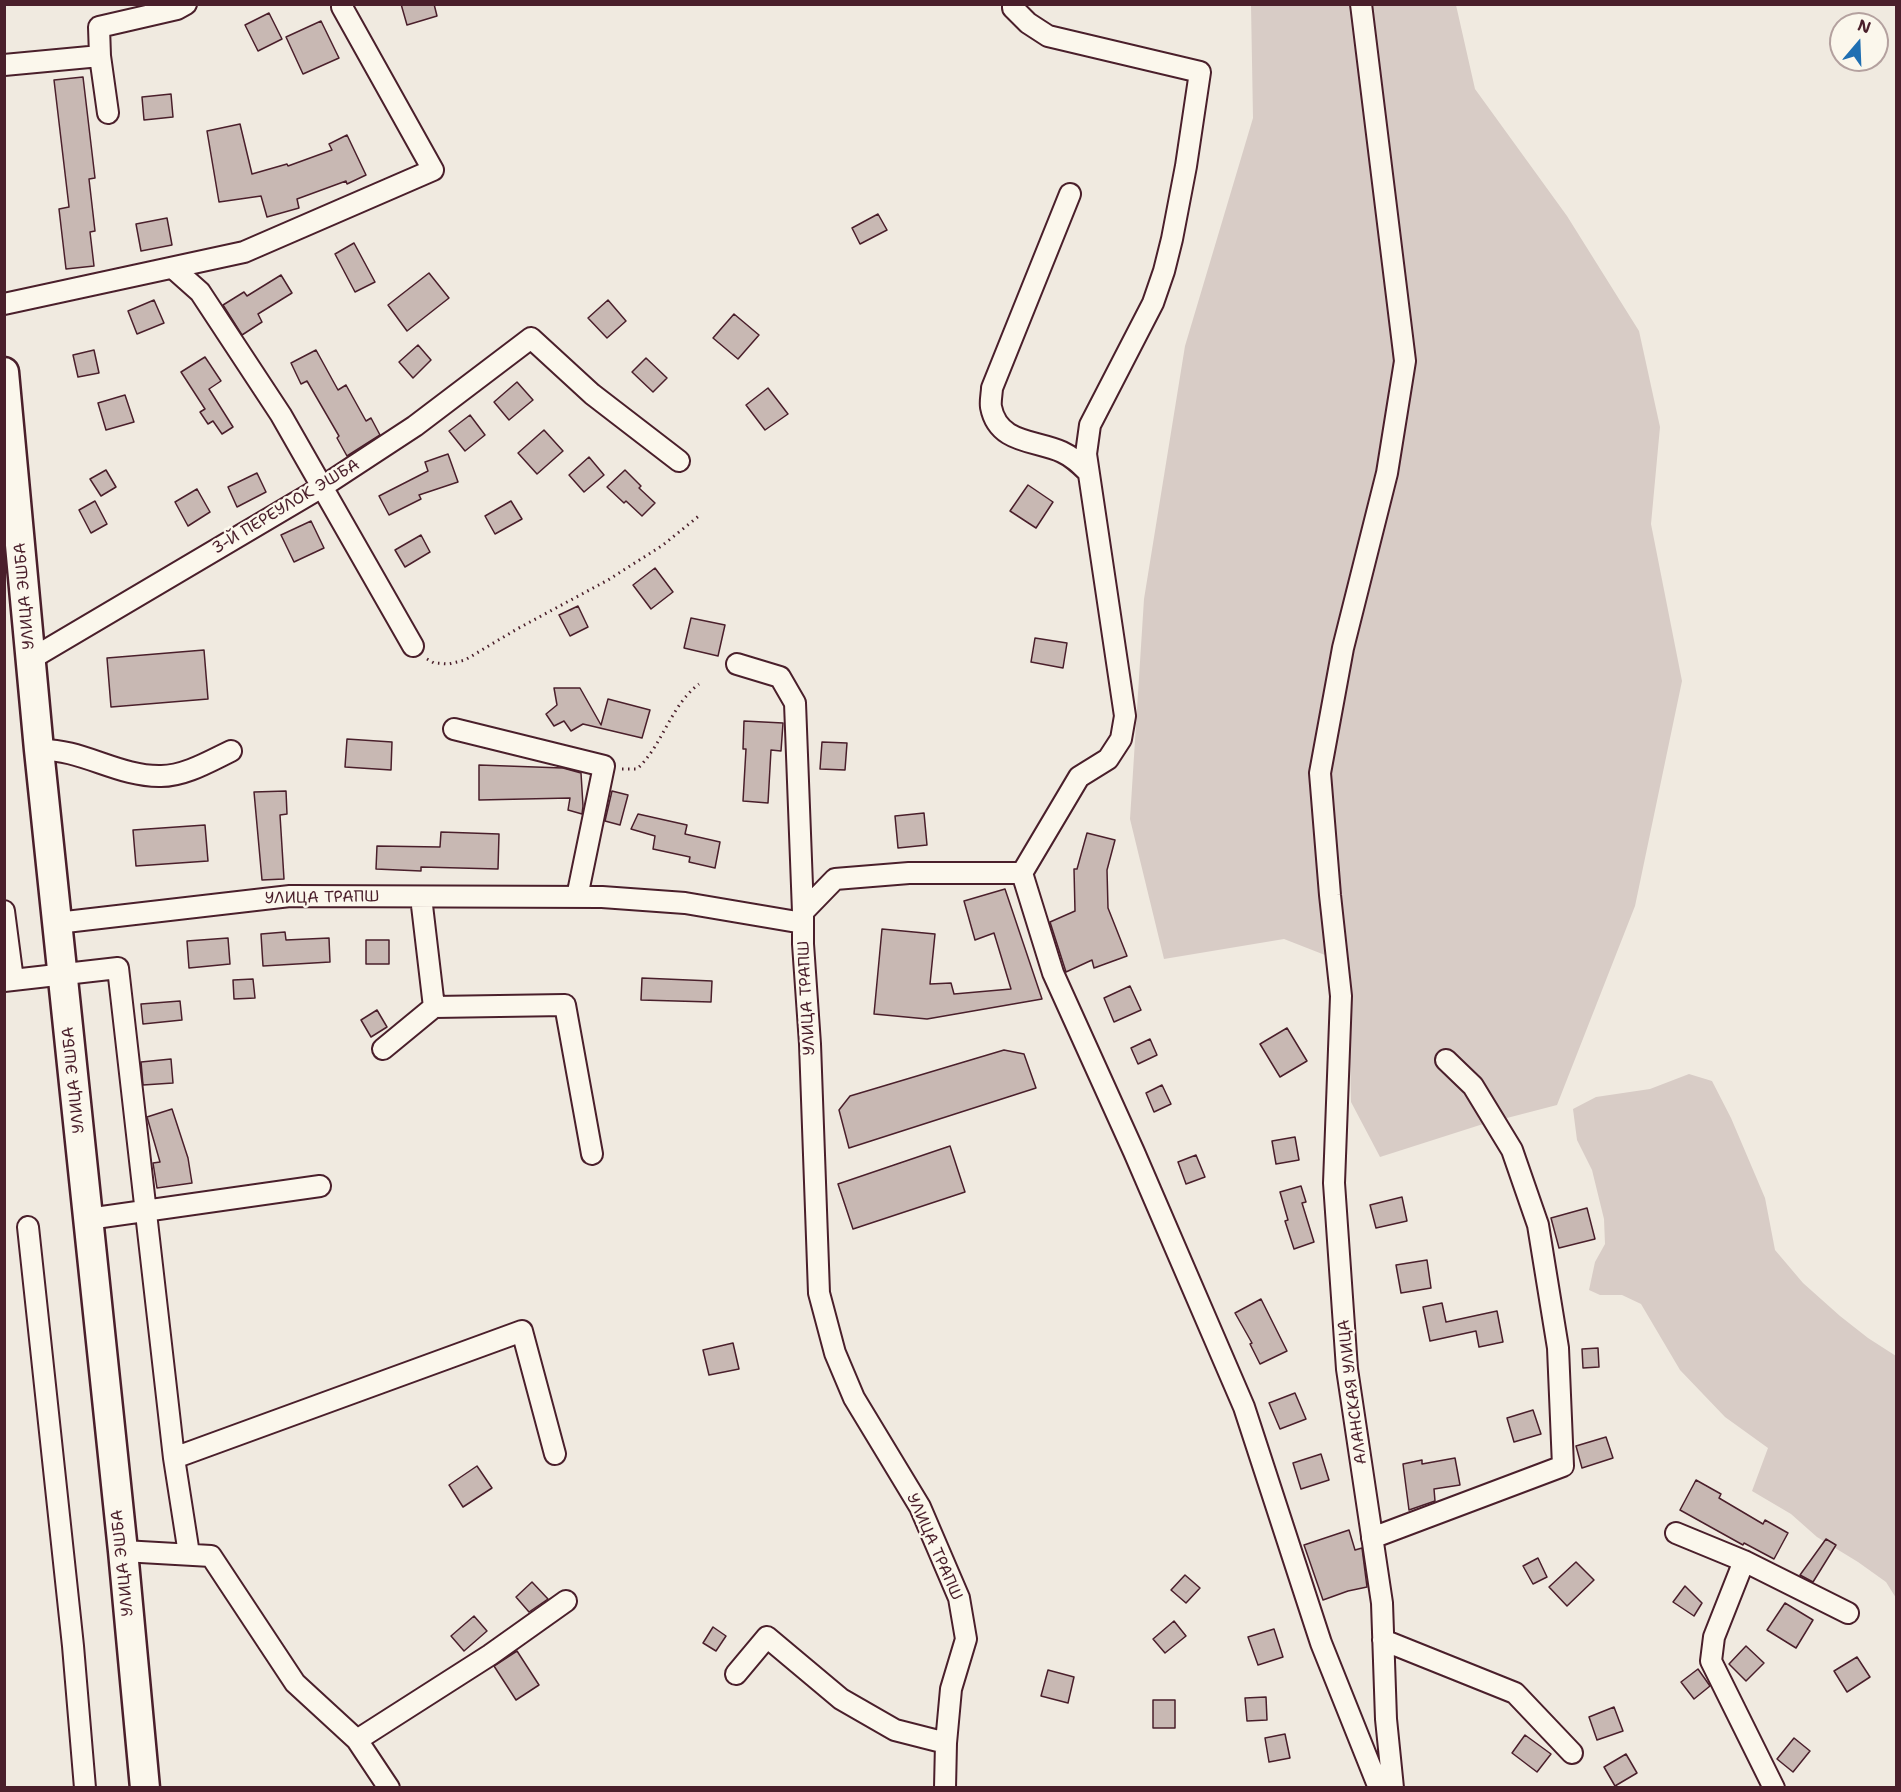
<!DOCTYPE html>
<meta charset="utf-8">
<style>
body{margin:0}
#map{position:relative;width:1901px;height:1792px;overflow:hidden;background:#f0eae0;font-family:"Shantell Sans",sans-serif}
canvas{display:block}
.frame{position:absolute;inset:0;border:6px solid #4a1f2b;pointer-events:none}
.north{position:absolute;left:1829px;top:12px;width:60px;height:60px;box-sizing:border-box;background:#fbf7ec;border:2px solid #b4a19f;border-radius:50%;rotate:19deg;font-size:16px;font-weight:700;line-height:24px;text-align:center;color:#4a1f2b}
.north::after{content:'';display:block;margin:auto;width:21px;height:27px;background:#1f6fb2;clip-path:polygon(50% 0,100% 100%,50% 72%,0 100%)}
</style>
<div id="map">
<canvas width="1901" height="1792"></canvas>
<div class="frame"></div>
<div class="north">N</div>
</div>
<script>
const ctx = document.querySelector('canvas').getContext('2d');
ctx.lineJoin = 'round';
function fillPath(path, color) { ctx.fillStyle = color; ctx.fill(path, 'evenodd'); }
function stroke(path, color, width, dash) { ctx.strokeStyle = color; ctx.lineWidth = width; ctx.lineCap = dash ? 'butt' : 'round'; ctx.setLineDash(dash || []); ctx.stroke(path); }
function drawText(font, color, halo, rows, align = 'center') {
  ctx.font = font + ' "Shantell Sans",sans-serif'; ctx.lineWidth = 5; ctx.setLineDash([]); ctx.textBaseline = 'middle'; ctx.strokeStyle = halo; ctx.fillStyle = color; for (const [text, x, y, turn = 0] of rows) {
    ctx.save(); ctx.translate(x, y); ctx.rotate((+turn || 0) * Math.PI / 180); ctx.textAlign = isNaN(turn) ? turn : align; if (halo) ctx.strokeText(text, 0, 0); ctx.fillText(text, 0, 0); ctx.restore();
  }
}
const green = new Path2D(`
 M1251,5H1456L1475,89L1567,216L1639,331L1660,427L1651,524L1682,681L1635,906L1557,1105L1480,1125L1380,1157L1351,1102L1348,964L1284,939L1164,959L1130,819L1144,599L1185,346L1253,118Z
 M1689,1074L1712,1081L1731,1118L1765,1198L1775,1250L1803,1283L1840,1316L1868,1338L1896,1356V1598L1886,1582L1858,1562L1817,1537L1791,1514L1752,1491L1768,1448L1725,1417L1680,1370L1641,1304L1622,1295H1600L1589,1290L1595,1262L1605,1244L1604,1219L1592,1170L1577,1140L1573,1109L1596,1097L1650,1089Z`);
const building = new Path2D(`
 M401,4H434L437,16L407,25Z
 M269,13L282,39L258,51L245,25Z
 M321,21L339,58L303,74L286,37Z
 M83,77L95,178L89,179L95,231L90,232L94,266L66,269L59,209L69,207L54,80Z
 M171,94L173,117L144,120L142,97Z
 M240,124L252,174L287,164L288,166L332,150L329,144L347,135L366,175L347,184L346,181L297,199L299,208L267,217L261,196L219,202L207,131Z
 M878,214L887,230L860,244L852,228Z
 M167,218L172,245L141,251L136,224Z
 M354,243L375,282L355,292L335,254Z
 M429,273L449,298L407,331L388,305Z
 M281,275L292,293L258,314L262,322L242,335L223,305L244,292L247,296Z
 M154,300L164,323L137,334L128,311Z
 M608,300L626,321L607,338L588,318Z
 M734,314L759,335L738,359L713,338Z
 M418,345L431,360L413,378L399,362Z
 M94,350L99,373L78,377L73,355Z
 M316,350L338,390L346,385L366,421L371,418L380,435L347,456L337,438L339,436L307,381L301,384L291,363Z
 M205,357L221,381L209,389L233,427L222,434L213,421L208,424L200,412L205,409L181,372Z
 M646,358L667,378L653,392L632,372Z
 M517,382L533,400L509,420L494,402Z
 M768,388L788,414L765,430L746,405Z
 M125,395L134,422L106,430L98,403Z
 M470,415L485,435L465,451L449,431Z
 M544,430L563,451L537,474L518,453Z
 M448,454L458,482L419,495L421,499L389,515L379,496L428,471L425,462Z
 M589,457L604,475L584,492L569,475Z
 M106,470L116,487L101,496L90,479Z
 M625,470L641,486L639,488L655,503L642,516L626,501L624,503L607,487Z
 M257,473L266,492L237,507L228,487Z
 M1028,485L1053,502L1036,528L1010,511Z
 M197,489L210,512L188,526L175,502Z
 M95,501L107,524L91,533L79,510Z
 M511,501L522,519L495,534L485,516Z
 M311,521L324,548L294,562L281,535Z
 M421,535L430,552L405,567L395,550Z
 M655,568L673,592L651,609L633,585Z
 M578,606L588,627L570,636L559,615Z
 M691,618L725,625L718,656L684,648Z
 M1035,638L1067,643L1063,668L1031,662Z
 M204,650L208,699L111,707L107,658Z
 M554,688H580L601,725L608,699L650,710L642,738L583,724L571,731L564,721L554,726L546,714L557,705Z
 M744,721L783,723L781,751L771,750L768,803L743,801L746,749H743Z
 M347,739L392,742L391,770L345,767Z
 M822,742L847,743L845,770L820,769Z
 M479,765L563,768L581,773L583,806L582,814L568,810L570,798L479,800Z
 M286,791L287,814L280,815L284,879L262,880L254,792Z
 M612,791L628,795L620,825L605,821Z
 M924,813L927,845L898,848L895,816Z
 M638,814L687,825L685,834L720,842L715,868L689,862L690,857L653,849L655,836L631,829Z
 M205,825L208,861L136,866L133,830Z
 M441,832L499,834L498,869L421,867V871L376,869L377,846L440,847Z
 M1087,833L1115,840L1107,870L1108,908L1127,956L1094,968L1092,960L1066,972L1050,922L1075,911L1074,869H1077Z
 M1005,889L1042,999L927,1019L874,1014L882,929L935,934L930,984L951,983L954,994L1011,989L994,933L975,940L964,901Z
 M285,932L286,940L329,938L330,962L263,966L261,934Z
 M228,938L230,964L189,968L187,941Z
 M366,940H389V964H366Z
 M642,978L712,981L711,1002L641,1000Z
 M253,979L255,998L234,999L233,980Z
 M1130,986L1141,1010L1114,1022L1104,998Z
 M180,1001L182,1020L143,1024L141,1004Z
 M377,1010L387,1027L371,1037L361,1020Z
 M1287,1028L1307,1061L1280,1077L1260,1044Z
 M1150,1039L1157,1055L1138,1064L1131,1048Z
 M1004,1050L1024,1054L1036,1088L849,1148L839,1110L850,1096Z
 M171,1059L173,1083L143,1085L141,1062Z
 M1162,1085L1171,1104L1154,1112L1146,1093Z
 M172,1109L188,1158L192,1183L157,1188L153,1163L160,1162L147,1117Z
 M1295,1137L1299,1160L1276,1164L1272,1141Z
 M950,1146L965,1192L853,1229L838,1184Z
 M1196,1155L1205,1177L1186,1184L1178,1162Z
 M1301,1186L1306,1202L1302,1203L1314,1242L1294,1249L1285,1221L1288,1220L1280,1192Z
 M1402,1197L1407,1221L1376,1228L1370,1205Z
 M1587,1208L1595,1239L1559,1248L1551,1218Z
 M1427,1260L1431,1288L1401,1293L1396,1265Z
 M1261,1299L1287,1351L1260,1364L1250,1344L1252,1343L1235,1313Z
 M1442,1303L1446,1322L1497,1311L1503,1342L1479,1347L1476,1331L1430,1341L1423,1307Z
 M733,1343L739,1369L709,1375L703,1350Z
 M1598,1348L1599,1367L1583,1368L1582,1349Z
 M1295,1393L1306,1419L1280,1429L1269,1403Z
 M1533,1410L1541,1434L1514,1442L1507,1418Z
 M1606,1437L1613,1458L1582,1468L1576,1446Z
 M1321,1454L1329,1480L1301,1489L1293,1463Z
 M1455,1458L1460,1485L1434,1489L1435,1501L1409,1510L1403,1464L1422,1460V1464Z
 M477,1466L492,1488L463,1507L449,1485Z
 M1696,1480L1721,1494L1719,1498L1763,1524L1765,1520L1788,1533L1774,1559L1744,1543L1743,1545L1680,1510Z
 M1349,1530L1355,1550L1362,1548L1367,1587L1348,1591L1323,1600L1304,1545Z
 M1826,1539L1836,1545L1813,1582L1800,1575Z
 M1538,1558L1547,1577L1533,1584L1523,1566Z
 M1576,1562L1594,1580L1567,1606L1549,1587Z
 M1185,1575L1200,1588L1186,1603L1171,1590Z
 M532,1582L548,1599L529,1612L516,1597Z
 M1685,1586L1702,1603L1694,1616L1673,1602Z
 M1785,1603L1813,1620L1796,1648L1767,1630Z
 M474,1616L487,1631L464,1651L451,1636Z
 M1174,1621L1186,1636L1165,1653L1153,1639Z
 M713,1627L726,1636L716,1651L703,1643Z
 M1274,1629L1283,1657L1258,1665L1248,1637Z
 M1746,1646L1764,1663L1746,1681L1729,1664Z
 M517,1651L539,1685L516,1700L494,1666Z
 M1857,1657L1870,1677L1847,1692L1834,1671Z
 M1698,1669L1710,1686L1694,1699L1681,1682Z
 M1048,1670L1074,1677L1068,1703L1041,1696Z
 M1266,1697L1267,1720L1247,1721L1245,1698Z
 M1153,1700H1175V1728H1153Z
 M1614,1707L1623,1731L1597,1740L1589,1717Z
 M1285,1734L1290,1758L1269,1762L1265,1738Z
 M1525,1735L1551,1754L1537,1772L1512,1753Z
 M1794,1738L1810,1751L1793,1772L1777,1759Z
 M1626,1754L1637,1773L1615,1786L1604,1767Z`);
const path = new Path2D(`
 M427,659L434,663L449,664L465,660L517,629L608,580L663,545L700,515
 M622,769H637C663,745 670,706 699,684`);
const minor = new Path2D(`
 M1013,4V8L1028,23L1048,36L1200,72L1186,166L1172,239L1164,271L1153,303L1090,425L1086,454L1125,716L1121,739L1108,759L1079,777L1022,873L1053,973L1134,1152L1244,1407L1321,1643L1379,1788
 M1361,4L1405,361L1387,473L1343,648L1320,773L1330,895L1341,996L1334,1183L1347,1369L1382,1603L1386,1719L1393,1788
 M4,65L100,56
 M108,113L100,56L99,27L177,9L186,4
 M1070,194L992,388C992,393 990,401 991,407C998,444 1036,440 1062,452C1073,457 1080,464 1088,472
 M173,268L200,292L281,415L413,646
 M4,304L244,252L433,170L342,7
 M31,659L322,487L415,426L531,338L592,394L679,461
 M737,664L780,677L795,703L803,912
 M454,729L604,766L577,897
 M39,750C81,748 118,777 161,776C185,776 210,761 231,751
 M421,897L434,1007
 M4,911L13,980
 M57,923L290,896L602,897L685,903L803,923
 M4,981L118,968L174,1458L189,1554
 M383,1049L434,1007L565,1005L592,1154
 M88,1219L320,1186
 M28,1227L73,1646L85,1788
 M174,1458L522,1331L555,1454
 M1676,1533L1744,1561L1848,1613
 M1372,1538L1563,1466L1558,1348L1538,1225L1512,1150L1473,1086L1446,1060
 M123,1551L211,1556L295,1683L357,1740L389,1788
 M1744,1561L1714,1637L1711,1661L1774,1788
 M1383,1640L1515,1693L1572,1753
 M736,1674L767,1637L841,1699L895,1730L946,1743
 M357,1740L490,1655L566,1601
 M945,1788L946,1743L951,1689L966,1639L959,1598L920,1507L854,1398L835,1353L819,1293L810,1044L803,944V912L835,879L909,873H1022`);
const highway = new Path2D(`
 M4,372L39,750L123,1551L145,1788`);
const streetNames = [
 ["3-Й ПЕРЕУЛОК ЭШБА",286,507,-31],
 ["УЛИЦА ЭШБА",25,596,-95],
 ["УЛИЦА ТРАПШ",322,898,-1],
 ["УЛИЦА ТРАПШ",807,998,-93],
 ["УЛИЦА ЭШБА",74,1080,-96],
 ["АЛАНСКАЯ УЛИЦА",1353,1392,-97],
 ["УЛИЦА ТРАПШ",934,1547,66],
 ["УЛИЦА ЭШБА",123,1563,-96]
];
fillPath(green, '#d8ccc6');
fillPath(building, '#c8b8b3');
stroke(building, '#4a1f2b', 1.5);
stroke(minor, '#4a1f2b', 24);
stroke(highway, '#4a1f2b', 33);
stroke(path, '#4a1f2b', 3, [1.5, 4.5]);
stroke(minor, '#fbf7ec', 20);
stroke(highway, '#fbf7ec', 28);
drawText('16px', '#4a1f2b', '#fbf7ec', streetNames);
</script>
